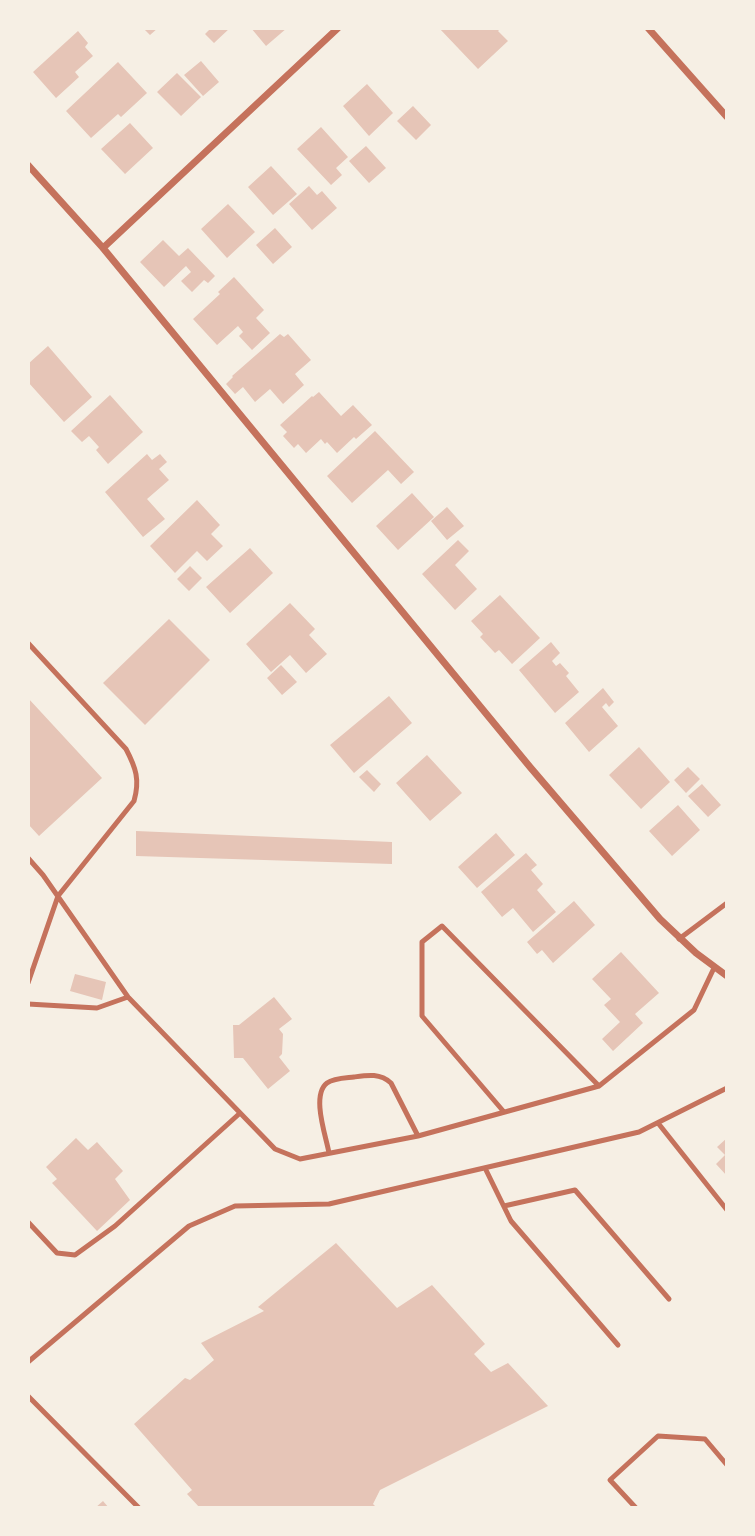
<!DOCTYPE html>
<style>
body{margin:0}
#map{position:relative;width:755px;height:1536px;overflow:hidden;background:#f6efe4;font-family:Rubik,sans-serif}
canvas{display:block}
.frame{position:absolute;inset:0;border:30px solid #f6efe4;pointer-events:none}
</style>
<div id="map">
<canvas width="755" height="1536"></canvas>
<div class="frame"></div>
</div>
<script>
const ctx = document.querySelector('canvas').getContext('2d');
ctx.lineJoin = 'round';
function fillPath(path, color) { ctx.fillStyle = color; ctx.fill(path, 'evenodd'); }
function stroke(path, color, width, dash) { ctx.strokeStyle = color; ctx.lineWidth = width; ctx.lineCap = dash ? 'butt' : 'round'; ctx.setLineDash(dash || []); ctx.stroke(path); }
const building = new Path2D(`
 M143,28H158L150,35Z
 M211,28H230L214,43L205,34Z
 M251,28H287L266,46Z
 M439,28H501L498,31L508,41L478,69Z
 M78,31L88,43L85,47L93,56L75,72L79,77L56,98L33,72Z
 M201,61L219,82L203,96L184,75Z
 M118,62L147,93L121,117L118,114L91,138L66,111Z
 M177,73L201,97L181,116L157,92Z
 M367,84L393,113L369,136L343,106Z
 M413,106L431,125L416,140L397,121Z
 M130,123L153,148L125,174L101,149Z
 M321,127L348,157L336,168L342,175L331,185L297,149Z
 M366,146L386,168L369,183L349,161Z
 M271,166L297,194L273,215L248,187Z
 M309,186L317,195L322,191L337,208L312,230L289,204Z
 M228,204L255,232L227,258L201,229Z
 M275,228L292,247L273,264L256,245Z
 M163,240L179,256L188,248L215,276L208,283L204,280L192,292L181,281L191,272L186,266L164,287L140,262Z
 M234,277L264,310L256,318L270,333L252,350L239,336L243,332L238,326L217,345L193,319L220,294L218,292Z
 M280,334L284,337L288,334L311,360L295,374L304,385L283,404L270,389L255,402L243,387L235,394L226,384L233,377L232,376Z
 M48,346L92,397L64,422L28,382V364Z
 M319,392L341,416L353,405L372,425L356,439L354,437L337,453L327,442L325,444L321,439L306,453L298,444L294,448L283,436L287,432L280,425L312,396L313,397Z
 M110,395L143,432L108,464L96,450L99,447L89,436L82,442L71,431Z
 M375,431L414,472L401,484L388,470L352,503L327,476Z
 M147,454L152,460L160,454L167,462L159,469L169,480L147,499L165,519L143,537L105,492Z
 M412,493L434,517L398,550L376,526Z
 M197,500L220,525L211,534L223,546L207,561L197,551L175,573L150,546Z
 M447,507L464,526L447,540L431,521Z
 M458,540L469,551L455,565L477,589L455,610L422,574Z
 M250,548L273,573L230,613L206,587Z
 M190,566L202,578L189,591L177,579Z
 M500,595L540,638L512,664L499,650L495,653L480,637L483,634L471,621Z
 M290,603L315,629L309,635L327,654L306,673L290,655L271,672L246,644Z
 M169,619L210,660L145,725L103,683Z
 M551,642L560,653L552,661L556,666L560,663L569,673L566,676L579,692L555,713L519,670Z
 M281,665L297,682L282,695L267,678Z
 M603,688L614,702L609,707L606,703L602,707L618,726L589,752L565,723Z
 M389,696L412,723L354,773L330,745Z
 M28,698L102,778L39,836L28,824Z
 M639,747L670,782L641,809L609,775Z
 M427,755L462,793L430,821L396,783Z
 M688,767L700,779L686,793L674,780Z
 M367,770L381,784L374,792L359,777Z
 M702,784L721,805L708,817L688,796Z
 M678,805L700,830L672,856L649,831Z
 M136,831L392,842V864L136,856Z
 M496,833L515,855L477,888L458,867Z
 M526,853L537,865L531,870L543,884L537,890L556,912L533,932L513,908L502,917L481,892Z
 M574,901L595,925L553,963L542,950L537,954L527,942Z
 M621,952L659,993L635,1014L643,1023L613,1051L602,1039L620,1022L604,1005L611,999L592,979Z
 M75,974L106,982L102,1000L70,991Z
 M274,997L292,1019L279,1029L283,1034L282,1054L279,1057L290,1071L268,1089L243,1058H234L233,1025H239Z
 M76,1138L88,1150L97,1142L123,1171L115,1179L130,1200L97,1231L52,1183L57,1179L46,1167Z
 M727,1138V1176L716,1164L725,1155L717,1147Z
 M336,1243L397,1308L432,1285L485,1344L474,1354L491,1372L508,1363L548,1406L380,1490L373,1504L377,1508H200L187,1494L192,1490L134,1424L185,1378L190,1380L214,1360L201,1343L264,1311L258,1307Z
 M103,1501L109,1508H95Z`);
const service = new Path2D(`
 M28,643L126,749C136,768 140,780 134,801L58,896L28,983
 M28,858L43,875L128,997L275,1149L300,1159L418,1136L599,1086L694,1010L714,968
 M679,939L727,903
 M28,1004L97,1008L128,997
 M504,1112L422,1016V942L442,926L599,1086
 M658,1123L727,1210
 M329,1153C326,1136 311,1095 327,1083C334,1078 346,1078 354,1077C368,1075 380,1073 391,1083L418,1136
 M485,1168L511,1221L618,1345
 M504,1206L575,1190L669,1299
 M28,1222L57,1253L75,1255L115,1226L239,1114
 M28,1362L189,1226L235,1206L329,1204L639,1132L727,1088
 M28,1396L139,1508
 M636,1508L610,1480L658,1436L705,1439L727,1465`);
const minor = new Path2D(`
 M648,28L727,117
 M28,165L103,248L530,767L660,919L696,953L727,976
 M103,248L338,28`);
fillPath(building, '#e6c5b7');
stroke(service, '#c5725c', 5);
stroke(minor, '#c5725c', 7);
</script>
